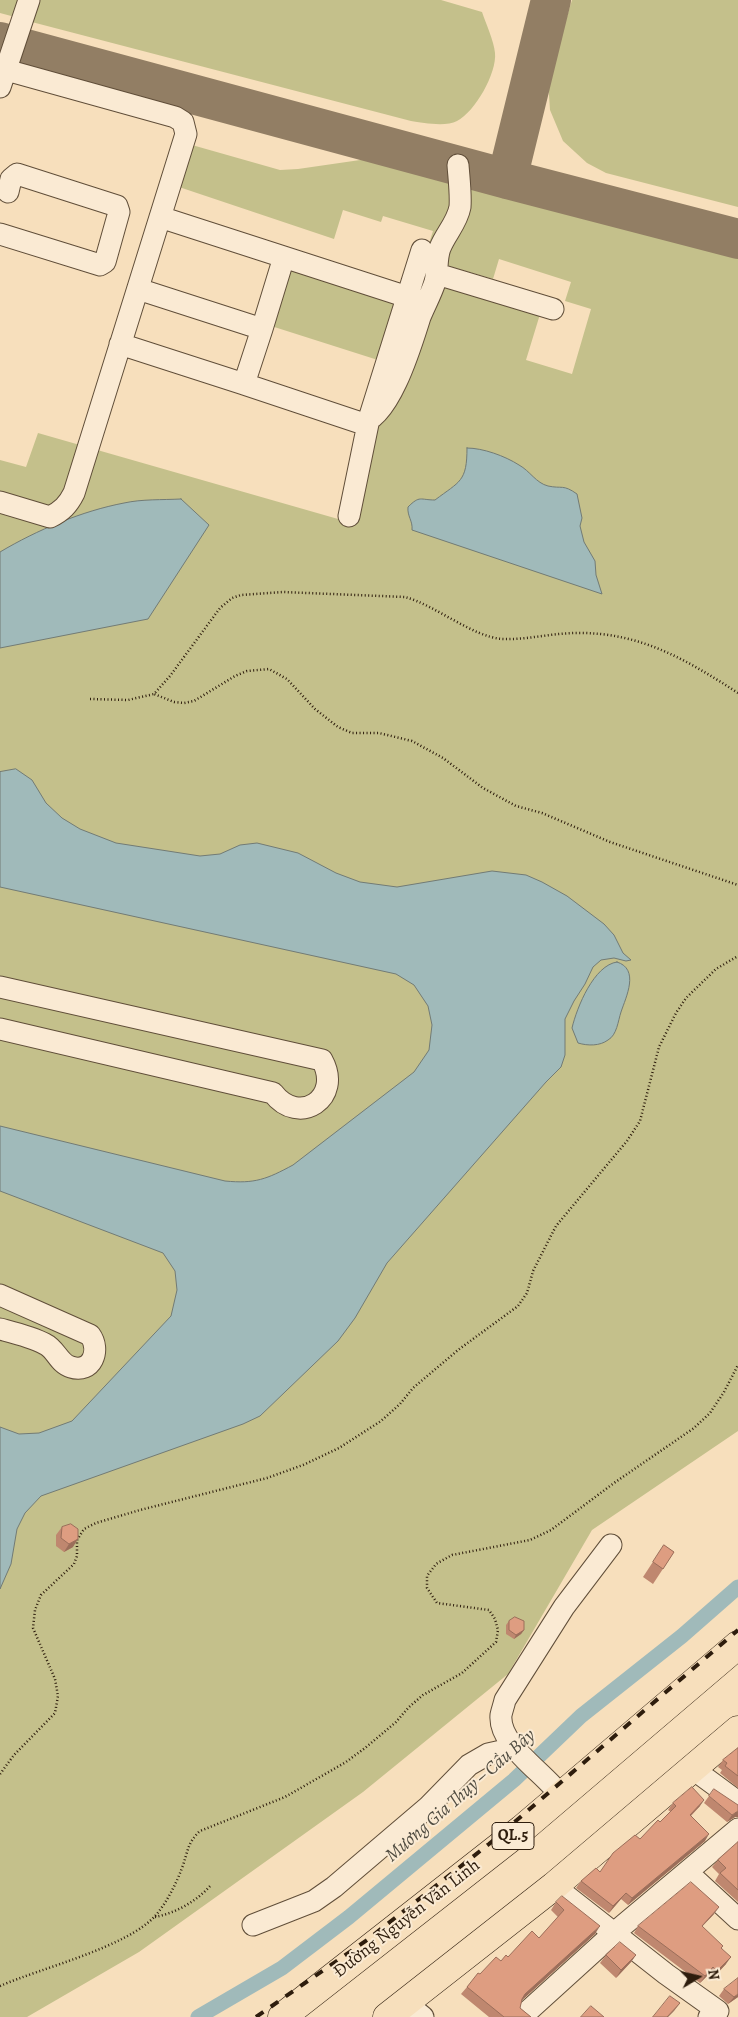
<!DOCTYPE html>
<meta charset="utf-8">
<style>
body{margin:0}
#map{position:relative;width:738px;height:2017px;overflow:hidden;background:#f7dfbc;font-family:Alegreya,serif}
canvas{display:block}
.north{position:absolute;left:673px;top:1952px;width:50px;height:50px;-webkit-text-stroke:4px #faead3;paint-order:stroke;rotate:81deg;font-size:14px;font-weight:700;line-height:20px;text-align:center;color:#2e1d0d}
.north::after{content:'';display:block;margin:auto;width:18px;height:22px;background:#2e1d0d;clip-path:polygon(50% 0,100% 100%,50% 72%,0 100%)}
</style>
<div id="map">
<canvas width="738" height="2017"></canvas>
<div class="north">N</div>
</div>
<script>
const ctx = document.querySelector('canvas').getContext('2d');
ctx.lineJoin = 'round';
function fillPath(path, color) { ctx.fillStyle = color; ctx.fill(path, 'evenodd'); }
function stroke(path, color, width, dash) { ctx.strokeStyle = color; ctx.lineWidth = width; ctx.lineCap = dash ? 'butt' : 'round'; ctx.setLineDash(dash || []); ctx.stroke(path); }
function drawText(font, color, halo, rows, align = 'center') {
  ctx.font = font + ' Alegreya,serif'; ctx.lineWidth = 4; ctx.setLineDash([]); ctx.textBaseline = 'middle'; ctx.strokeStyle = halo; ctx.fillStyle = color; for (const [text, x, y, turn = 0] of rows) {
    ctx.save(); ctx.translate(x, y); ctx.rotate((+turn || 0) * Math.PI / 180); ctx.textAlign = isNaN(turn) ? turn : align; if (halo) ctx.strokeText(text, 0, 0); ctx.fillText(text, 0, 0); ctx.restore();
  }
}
const green = new Path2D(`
 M0,0H20L15,17L0,13Z
 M35,0H441L482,12C486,24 494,41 495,53C497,73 475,112 457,121C446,127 423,123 411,121L28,21Z
 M572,0H738V207L606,173L587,163L563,141L550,110L548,80Z
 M192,145L280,170L298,169L374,158L401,160L454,174L456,203L423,291L413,294L433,231L383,216L381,222L343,210L334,239L179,187Z
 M464,176L738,247V1431L592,1530L508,1674L363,1792L139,1952L27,2017H0V460L26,467L38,433L352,523L375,422L442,282L541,311L526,360L572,374L591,309L565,301L571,282L499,259L493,279L445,265Z
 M287,266L400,302L381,361L268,325Z`);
const water = new Path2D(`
 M467,448C483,448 505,456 519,465C530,471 536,483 548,486C562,489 563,484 577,494L582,518L580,526L584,542L595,561L596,575L602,594L412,530C413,521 407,516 408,507C420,495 420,500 435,500C460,481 467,482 467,448Z
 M181,499L209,525L148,619L0,648V552C37,530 82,511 124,503C142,499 162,500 181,499Z
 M16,769L32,780L46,803L62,818L80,829L116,843L200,856L220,854L240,845L257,843L298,853L336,873L360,882L397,887L492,871L526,875L542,882L567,896L604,924L614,935L623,953L631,960L626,961L614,958L601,960L593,967L585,984L574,1001L565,1019V1055L561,1067L546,1082L387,1263L355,1318L338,1341L260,1416L243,1424L41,1496L25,1513L17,1529L11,1564L0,1589V1427L19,1434L39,1433L72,1421L171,1316L177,1290L175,1271L163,1253L0,1191V1126L225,1181C255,1184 267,1179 293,1165L414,1072L429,1050L432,1025L428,1006L414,985L396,974L0,887V772Z
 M617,962C640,969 626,997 621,1012C618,1021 617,1035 608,1040C600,1046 588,1046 578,1043L572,1028C577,1007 594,965 617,962Z`);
const canal = new Path2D(`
 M198,2017L282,1968L349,1917L514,1780L581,1716L682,1636L738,1587`);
const taxiway = new Path2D(`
 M0,42L507,179L738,239
 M507,179L551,0`);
const path = new Path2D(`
 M738,693C687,660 640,632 577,633C552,633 527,640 502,639C473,637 435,605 405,597L283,592L241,595L232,598L220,608L170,676L154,694L174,702L184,703L194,701L235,676L247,671L269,669L287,679L315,709L338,727L352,733H379L412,741L443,758L483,788L516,806L542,813L610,842L738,885
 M90,699L128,700L154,694
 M0,1774L14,1755L55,1713L58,1696L55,1679L33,1628L35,1610L41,1595L74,1564L77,1556V1540L84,1529L96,1523L140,1510L267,1478L303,1465L339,1448L381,1421L400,1404L413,1388L458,1350L518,1306L527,1293L533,1271L556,1226L627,1141L640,1121L659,1047L676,1013L686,998L716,969L738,956
 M155,1917C176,1913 197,1901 211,1885
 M0,1986C41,1968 128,1947 156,1915C167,1902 176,1884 182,1868C188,1852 187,1843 200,1831L285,1797L346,1762L365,1748L396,1722L409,1707L423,1695L462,1673L496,1642L498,1630L495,1619L489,1610L437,1603L427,1588V1576L436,1564L452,1555L530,1540L551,1530L614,1483L694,1428L710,1413L724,1392L738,1365`);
const minor = new Path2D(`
 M0,87L29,0
 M160,217L426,303
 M0,234L100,265L105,262L119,212L117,206L17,174L11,179L8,192
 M437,274L553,309
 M262,329L284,257
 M120,344L244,384L262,329L138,289
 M244,384L361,423C390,418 412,342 420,317C425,305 431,294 435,282C438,270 436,259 440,248C446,233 457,223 460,207C461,194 459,179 458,165
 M0,502L50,517C62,511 68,505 74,493L186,134L183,122L175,117L6,70
 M349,516L369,419L422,250
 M0,987L322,1060C343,1098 299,1127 273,1093L0,1029
 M0,1295L90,1335C101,1350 92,1374 71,1367C59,1364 56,1349 45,1344C32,1337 15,1333 0,1329
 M693,1769L738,1802
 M561,1796C545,1773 498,1745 501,1715C502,1710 504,1705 505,1700L564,1607L611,1545
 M687,1872L738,1919
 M554,1886L666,1974L718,2011L709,2017
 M253,1925L314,1901L334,1887L428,1807L469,1765L488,1754L515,1748
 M406,2003L423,2017
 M528,2011L614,1933L738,1829`);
const highway = new Path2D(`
 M282,2017L522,1829L738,1645
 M387,2017L554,1886L738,1730`);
const rail = new Path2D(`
 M256,2017L367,1940L489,1844L738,1630`);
const wall = new Path2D(`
 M62,1527L73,1547L64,1552L56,1546V1535Z
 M664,1545L674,1552L653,1584L643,1577Z
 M509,1621L524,1630L521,1634L514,1639L506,1634V1625Z
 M738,1748V1788L720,1773L722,1770L718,1767L723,1760Z
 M709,1796L735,1817L727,1822L704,1803Z
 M673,1803L700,1806L691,1816L705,1841L628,1905L621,1899L609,1913L576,1888L581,1881L600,1872L660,1822L671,1812L668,1810Z
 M738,1842V1902L715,1881L719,1874L712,1867L718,1860Z
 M556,1902L595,1934L522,2000L520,2008L531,2017H489L461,1994L467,1987L480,1974L539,1938L558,1917L551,1910Z
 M714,1914L702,1926L722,1948L726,1964L713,1978L709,1974L700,1983L634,1933L638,1926Z
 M606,1955H636L631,1962L616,1978L600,1963Z
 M724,1989L738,1997L728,2004L719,1996Z`);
const shadedWall = new Path2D(`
 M78,1539L73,1547L64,1552L69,1544Z
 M524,1630L521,1634L514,1639L516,1635Z
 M704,1800L700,1806L685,1821L690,1815Z
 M738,1811V1817H735L727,1822L732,1815Z
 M709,1834L705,1841L628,1905L632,1898Z
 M626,1893L621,1899L609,1913L613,1906Z
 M719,1907L714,1914L697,1932L702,1926Z
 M600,1926L595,1934L520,2002L525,1994Z
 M636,1955L631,1962L616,1978L621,1970Z
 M731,1957L726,1964L713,1978L717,1971Z
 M713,1967L709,1974L700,1983L705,1976Z
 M738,1994V1997L728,2004L734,1997Z
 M680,2003L674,2011L668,2017H667Z`);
const building = new Path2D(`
 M71,1524L78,1529V1539L69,1544L61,1538L62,1527Z
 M664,1545L674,1552L663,1569L653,1562Z
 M515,1617L524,1621V1630L516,1635L509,1630V1621Z
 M738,1748V1776L725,1766L727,1763L723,1760Z
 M692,1787L704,1800L690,1815L709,1834L632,1898L626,1893L613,1906L581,1881L596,1868L600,1872L613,1853L635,1835L640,1839L658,1820L660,1822L676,1806L673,1803Z
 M714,1789L738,1805V1811L732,1815L709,1796Z
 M738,1842V1890L720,1873L726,1868L718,1860Z
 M691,1882L719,1907L702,1926L723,1946L721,1948L731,1957L717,1971L713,1967L705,1976L638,1926Z
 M562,1896L600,1926L525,1994L522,1999L520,2008L531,2017H504L467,1987L478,1973L480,1974L496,1957L501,1961L506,1955L508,1957L532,1931L539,1938L564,1910L556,1902Z
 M620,1942L636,1955L621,1970L606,1955Z
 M738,1978V1994L734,1997L724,1989Z
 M670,1996L680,2003L667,2017H653Z
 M591,2006L604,2017H581Z`);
const shields = [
 [513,1836,42]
];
const shieldNames = [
 ["QL.5",513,1836]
];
const streetNames = [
 ["Đường Nguyễn Văn Linh",407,1919,-38]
];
const waterNames = [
 ["Mương Gia Thụy – Cầu Bây",461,1796,-41]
];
fillPath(green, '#c4c08b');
fillPath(water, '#a0baba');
stroke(water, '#727b75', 1);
stroke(canal, '#a0baba', 15);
stroke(taxiway, '#927e64', 40);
stroke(minor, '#604e39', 23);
stroke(highway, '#2e1d0d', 29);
stroke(path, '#2e1d0d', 2.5, [1, 2.5]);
stroke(minor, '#faead3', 21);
stroke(highway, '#f7dfbc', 28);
stroke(rail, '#2e1d0d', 4, [9, 9]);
fillPath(wall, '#bf876f');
fillPath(shadedWall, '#9b6e5a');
fillPath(building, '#de9d81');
stroke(building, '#9b6e5a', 1);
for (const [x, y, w] of shields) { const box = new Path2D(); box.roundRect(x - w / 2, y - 13.5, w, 27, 4); ctx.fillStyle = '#faead3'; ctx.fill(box); stroke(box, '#2e1d0d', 1); }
drawText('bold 16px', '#2e1d0d', null, shieldNames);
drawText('18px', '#2e1d0d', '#faead3', streetNames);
drawText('italic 19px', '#504c41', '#faead3', waterNames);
</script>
